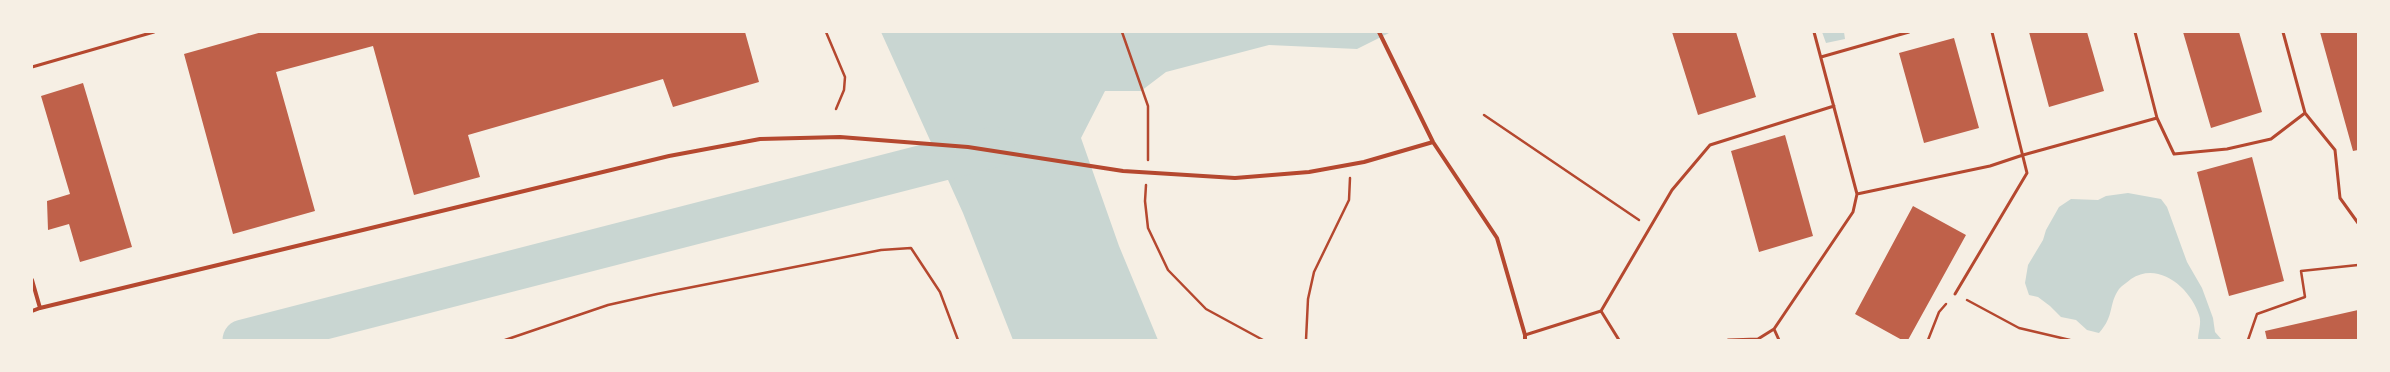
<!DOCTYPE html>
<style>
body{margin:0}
#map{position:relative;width:2390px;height:372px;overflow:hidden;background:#f6efe4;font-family:"Source Sans 3",sans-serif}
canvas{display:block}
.frame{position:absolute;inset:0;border:33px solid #f6efe4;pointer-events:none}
</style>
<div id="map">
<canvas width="2390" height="372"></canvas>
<div class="frame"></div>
</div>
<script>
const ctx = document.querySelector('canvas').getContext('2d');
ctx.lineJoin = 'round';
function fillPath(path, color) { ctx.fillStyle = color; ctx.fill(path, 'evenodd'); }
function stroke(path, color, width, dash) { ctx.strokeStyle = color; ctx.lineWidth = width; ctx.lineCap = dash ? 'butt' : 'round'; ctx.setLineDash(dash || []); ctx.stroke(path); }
const water = new Path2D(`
 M881,32H1391L1357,49L1269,45L1166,72L1141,91H1105L1081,138L1119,246L1158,340H1013L963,213Z
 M1822,32H1844L1845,39L1826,43Z
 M2128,193L2161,199L2167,207L2187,262L2202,288L2213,318L2215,332L2222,340H2198C2198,332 2202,323 2199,315C2191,289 2159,260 2131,279C2128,282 2122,285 2119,289C2108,305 2115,315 2099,333L2087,330L2076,320L2061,317L2050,306L2038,297L2029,295L2025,283L2028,265L2043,240L2046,230L2059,207L2071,199L2098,200L2106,196Z`);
const river = new Path2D(`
 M243,340L994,147`);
const building = new Path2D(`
 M262,32H745L759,82L673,107L663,79L468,135L480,177L414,195L373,46L276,72L315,211L233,234L184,54Z
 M1672,32H1736L1756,97L1698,115Z
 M2029,32H2087L2104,91L2049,107Z
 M2183,32H2239L2262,112L2211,128Z
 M2320,32H2358V150L2353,151Z
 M1954,38L1979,128L1924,143L1899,53Z
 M83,83L132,247L80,262L69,224L48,230L47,201L70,194L41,96Z
 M1785,135L1813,236L1759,252L1731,151Z
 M2252,157L2284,281L2229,296L2197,172Z
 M1913,206L1966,235L1908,340H1902L1855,314Z
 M2358,310V340H2267L2265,331Z`);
const path = new Path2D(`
 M826,32L845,77L844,90L836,109
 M1122,32L1148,106V160
 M1484,115L1639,220
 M1146,185L1145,201L1148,228L1168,270L1206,309L1263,340
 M1967,300L2019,328L2070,340
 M505,340L608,305L657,294L881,250L911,248L940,292L958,340
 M1306,340L1308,299L1314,272L1349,200L1350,178
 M1928,340L1939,312L1946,304
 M2248,340L2257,314L2305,297L2301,271L2358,265`);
const service = new Path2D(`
 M2283,32L2305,113
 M1821,57L1909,32
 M32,67L154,32
 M2157,118L2174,154L2227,149L2271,139L2305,113L2335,150L2340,198L2358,223
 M1857,194L1990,166L2023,155L2157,118L2135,32
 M1955,294L2027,173L1992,32
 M1774,329L1779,340
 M1525,335L1601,311
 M1619,340L1601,311L1672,190L1710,145L1834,106
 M1728,340L1758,339L1774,329L1853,212L1857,194L1814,32`);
const minor = new Path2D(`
 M1379,32L1433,142L1497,238L1525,335V340
 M32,280L40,308L32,311
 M40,308L669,156L760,139L840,137L968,147L1123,171L1235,178L1309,172L1364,162L1433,142`);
fillPath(water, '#c9d6d2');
stroke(river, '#c9d6d2', 41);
fillPath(building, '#bf614a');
stroke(path, '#b5482f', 2.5);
stroke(service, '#b5482f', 3);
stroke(minor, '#b5482f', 4);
</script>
